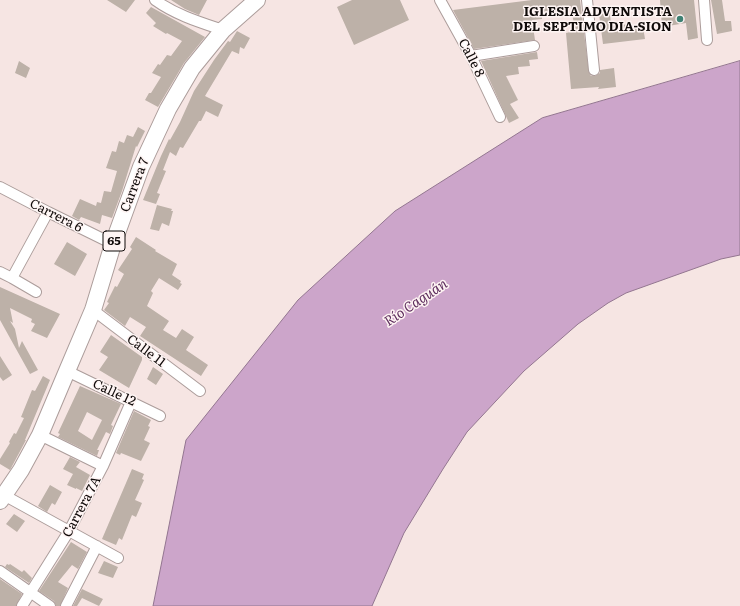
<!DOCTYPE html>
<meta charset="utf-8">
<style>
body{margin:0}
canvas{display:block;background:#f6e5e3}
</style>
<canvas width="740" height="606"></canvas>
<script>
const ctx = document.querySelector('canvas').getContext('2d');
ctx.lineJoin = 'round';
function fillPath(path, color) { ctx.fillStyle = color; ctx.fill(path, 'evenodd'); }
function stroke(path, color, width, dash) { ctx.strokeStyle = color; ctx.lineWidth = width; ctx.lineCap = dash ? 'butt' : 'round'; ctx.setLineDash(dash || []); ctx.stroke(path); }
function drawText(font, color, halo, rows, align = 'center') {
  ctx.font = font + ' Literata,serif'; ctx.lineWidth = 3; ctx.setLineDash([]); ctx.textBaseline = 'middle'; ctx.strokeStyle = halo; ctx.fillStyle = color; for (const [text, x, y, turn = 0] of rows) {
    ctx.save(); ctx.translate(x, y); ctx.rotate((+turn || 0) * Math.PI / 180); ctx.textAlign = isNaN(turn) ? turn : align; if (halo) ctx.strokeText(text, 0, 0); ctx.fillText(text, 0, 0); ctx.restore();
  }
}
const water = new Path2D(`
 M740,61V255L721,259L626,293L608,303L578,324L524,371L467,432L443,469L404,533L372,606H153L186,440L298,300L395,211L542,118Z`);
const building = new Path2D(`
 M107,0H135L126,12Z
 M171,0H207L199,15L185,9Z
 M352,0H400L409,20L354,45L337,7Z
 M532,0H580L589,73L591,76H595L600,73V70L614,68L616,87L598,89L599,87L571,89L566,33L575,31L571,6L551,8V11L542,12V19L532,20L535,40L474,49L453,10Z
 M660,0H694L698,38L688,40L686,23L662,27Z
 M711,0H722L725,21H731L732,31L717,34Z
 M151,7L205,37L184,63L158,107L145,100L149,93H151L161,77L152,73L158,64L160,65L167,55L171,56L182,41L167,33L166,34L153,26L156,23L146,13Z
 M610,13L611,26L631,24V28L643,27L645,39L603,44L599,14Z
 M237,31L250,38L244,49L240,47L239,54L232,51L205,96L223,105L218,117L206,111L201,121H199L183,148L180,147L176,156L170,152L163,170L166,171L157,193L160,194L156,204L143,200L161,156L169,139L170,140L180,122L194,91L214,60L228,41L230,42Z
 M537,52L538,59L529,60L530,66L518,67L519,74L506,76L518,100L510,104L519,118L509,123L481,61Z
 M19,61L30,68L26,78L15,73Z
 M138,127L145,131L137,147L136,146L122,191L112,218L102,215L100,224L81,217L79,220L72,216L80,199L96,206L97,202L101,203L104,191L111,192L117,171L106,168L112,151L116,152L119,141L124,143L127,135L133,137Z
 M157,205L172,209L171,211H173L169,226L162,223L159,231L150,229Z
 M136,237L156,250L155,251L177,264L172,275L181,281L180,283L182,284L178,290L159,278L151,291L153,293L147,306L169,321L163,330L176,338L182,329L194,337L186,350L208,365L201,376L140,336L146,327L130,317L125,326L104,310L109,303L107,302L115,286L117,287L124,274L118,270L132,249L130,247Z
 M67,242L87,254L75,276L54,264Z
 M0,287L60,314L47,338L31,331L35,324L31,322L32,319L10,308L13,323L10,321L15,329L19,348L22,341L38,370L30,374L0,320Z
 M111,335L142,357V360L129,388L99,370L108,357L100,352Z
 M0,356L12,375L3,381L0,377Z
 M153,367L163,374L156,385L147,379Z
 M43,376L50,380L25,440H26L10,470L0,464V459L10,443L9,442L14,433L16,434L24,418L21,417L32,390L35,391Z
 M80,386L121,404L111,425L113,426L110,434L106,432L97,450H99L97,456L58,437L60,434L58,433ZM87,412L102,420L92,440L78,431Z
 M134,411L151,420L148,426L150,427L144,440L150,443L141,461L121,453L120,455L116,453Z
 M70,457L80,462L76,467L90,475L82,491L76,488V489L67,485L73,474L63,469Z
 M132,469L144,474L142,479L144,480L135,500L142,503L136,517L132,515L122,540L119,538L116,545L102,539Z
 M50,485L62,492L55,505L52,503L47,512L38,506Z
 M14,514L25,521L17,532L6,524Z
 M71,542L87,552L78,569L72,565L58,582L68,588L60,606H56L54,601L39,591Z
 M104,561L118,567L113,578L98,573Z
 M7,564L9,565L10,564L22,572L24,570L32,578L29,583L5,567Z
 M0,579L22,594L16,606H0Z
 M82,589L103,599L99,606L82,598L77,606H73Z`);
const street = new Path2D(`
 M155,0C176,15 199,22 223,30
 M440,0L471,56L500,117
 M587,0L594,70
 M704,0L707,40
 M471,56L534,46
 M0,187L48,212L113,244
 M0,272L12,278L36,292
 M12,278L48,212
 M93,310L200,391
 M67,371L160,416
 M40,435L103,466
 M0,493L118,558
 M0,571L50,606
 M22,606L69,531L103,466L131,402
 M66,606L97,546`);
const primary = new Path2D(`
 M0,501L21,470L40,435L67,371L93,310L113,244L141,167L168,109L192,68L223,30L257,0`);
const markers = [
 [680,19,4,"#3e8173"]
];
const shields = [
 [114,241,22]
];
const shieldNames = [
 ["65",114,241]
];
const poiNames = [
 ["IGLESIA ADVENTISTA",672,12],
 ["DEL SEPTIMO DIA-SION",672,27]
];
const streetNames = [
 ["Calle 8",471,58,63],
 ["Carrera 7",135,185,-69],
 ["Carrera 6",56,216,27],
 ["Calle 11",146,351,37],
 ["Calle 12",114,393,25],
 ["Carrera 7A",82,507,-62]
];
const waterNames = [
 ["Río Caguán",416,303,-34]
];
fillPath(water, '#cca5ca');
stroke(water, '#937690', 1);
fillPath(building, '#bdb1a8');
stroke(street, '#ac9d9b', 12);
stroke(primary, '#ac9d9b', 18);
stroke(street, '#fff', 10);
stroke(primary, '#fff', 16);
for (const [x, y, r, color] of markers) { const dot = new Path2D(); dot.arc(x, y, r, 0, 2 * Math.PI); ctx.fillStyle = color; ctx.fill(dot); stroke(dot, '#fef4f3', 1.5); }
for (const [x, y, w] of shields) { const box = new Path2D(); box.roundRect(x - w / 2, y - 10, w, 20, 3); ctx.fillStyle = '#fef4f3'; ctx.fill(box); stroke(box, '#0f0a09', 1); }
drawText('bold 12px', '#0f0a09', null, shieldNames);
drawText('bold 13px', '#0f0a09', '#fef4f3', poiNames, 'right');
drawText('13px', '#0f0a09', '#fef4f3', streetNames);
drawText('italic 14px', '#5e2e5e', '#fef4f3', waterNames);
</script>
